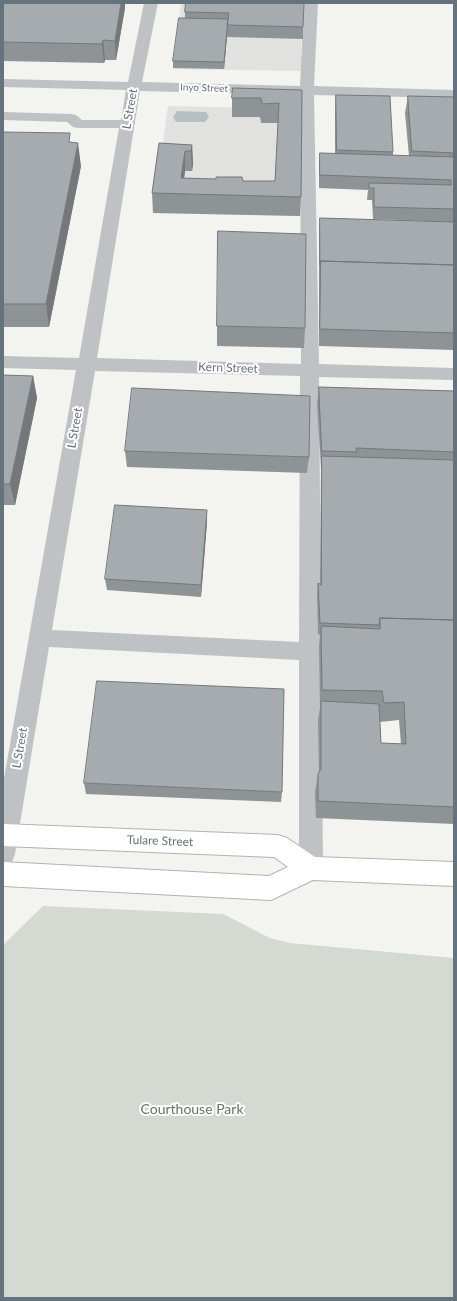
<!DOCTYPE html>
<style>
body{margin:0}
#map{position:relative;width:457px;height:1301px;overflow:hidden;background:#f3f3f0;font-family:Lato,sans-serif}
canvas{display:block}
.frame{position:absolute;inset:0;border:4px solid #65737d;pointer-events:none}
</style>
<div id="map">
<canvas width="457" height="1301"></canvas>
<div class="frame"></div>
</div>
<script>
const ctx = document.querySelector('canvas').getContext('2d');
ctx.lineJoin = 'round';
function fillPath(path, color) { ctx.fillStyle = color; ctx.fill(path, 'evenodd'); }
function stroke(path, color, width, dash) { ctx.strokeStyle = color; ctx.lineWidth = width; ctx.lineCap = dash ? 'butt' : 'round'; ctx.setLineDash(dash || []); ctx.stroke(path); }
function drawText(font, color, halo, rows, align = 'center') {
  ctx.font = font + ' Lato,sans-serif'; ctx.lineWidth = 4; ctx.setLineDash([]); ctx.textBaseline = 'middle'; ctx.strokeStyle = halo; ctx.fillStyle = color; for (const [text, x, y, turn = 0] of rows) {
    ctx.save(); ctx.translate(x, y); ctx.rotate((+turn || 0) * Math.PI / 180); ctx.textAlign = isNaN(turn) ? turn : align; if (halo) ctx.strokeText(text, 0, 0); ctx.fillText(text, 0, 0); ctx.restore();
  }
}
const built = new Path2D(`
 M181,3H302L301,71L173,69Z
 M168,106L301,109L300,216L153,213Z`);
const green = new Path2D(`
 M43,906L223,914L270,938L290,943L454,958V1298H3V945Z`);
const water = new Path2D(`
 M177,111L206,112L209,117L205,122H176L173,117Z`);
const minor = new Path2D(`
 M144,3H158L142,82L300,86L304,3H318L314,86L454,90V98L314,95L319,364L454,368V380L319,377L323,868L320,876L311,880L302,876L299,868V660L49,647L15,854L12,862L3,865V784L76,370L3,368V356L79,358L119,128H78L73,127L67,122L3,120V112L71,114L76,115L82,120H121L126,90L3,87V79L128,82ZM140,91L300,95L301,364L97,358ZM95,371L300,376L299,642L52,630Z`);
const major = new Path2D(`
 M3,824L278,835L287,838L315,857L454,862V886L313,880L271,900L3,886V862L269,876L288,867L274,857L3,846Z`);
const wall = new Path2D(`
 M3,3L125,8L116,60H105L104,63L3,61Z
 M186,3L303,27V39L227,37V36L224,69L173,68V61L185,18V12Z
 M302,90L301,197L300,216L153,213L152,193L159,143L192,145L193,164L192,171H185L184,178L243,181H275L278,123H261L260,117H232V98Z
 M336,95L393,152V155L409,156L405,113L408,96L454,97V222L373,219L372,200H367L368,190L319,188V166L320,153L335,154V111Z
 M3,132L71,142L81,166L49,327H3Z
 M320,218L454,222V350L319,346V230Z
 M217,326L305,328L304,348L217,346Z
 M3,375L33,376L37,398L15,505H3Z
 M319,387L454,391V824L316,818L315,792L318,774L319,772L318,720L320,708L319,646L320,635L318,634L317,595L318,583L320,584L321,468L317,404ZM399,720L401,744L381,743L380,722Z
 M125,451L309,457L307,473L127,467Z
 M207,510V522L201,597L107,590L105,579Z
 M84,783L282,792L281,802L86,794Z`);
const shadedWall = new Path2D(`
 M121,3H125V8L116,60L115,41Z
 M227,29V36L224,69V62Z
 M103,40L105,60L104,63L102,44Z
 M78,143L81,166L49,327L46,304Z
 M192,145L193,164L192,171L191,151Z
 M185,151V171L182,194L181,178Z
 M33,376L37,398L15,505L10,484Z
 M207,510V522L201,597V585Z`);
const building = new Path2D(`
 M3,3H121L115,41L103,40L102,44L3,42Z
 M186,3H304L303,27L227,25L229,13L185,12Z
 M179,18L228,19L224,62L173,61Z
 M233,88L302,90L301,197L152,193L159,143L192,145L191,151H185L181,178L216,179V177H242L243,181H275L279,103L262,104L261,98H232Z
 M336,95L390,96L393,152L337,150Z
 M408,96L454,97V153L412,151Z
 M3,132L70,133L69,142L78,143L46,304H3Z
 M320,153L454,157V209L374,207V188H369V183L451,185V180L320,175Z
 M320,218L454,222V265L321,261L320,265Z
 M218,231L306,234L305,328L217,326Z
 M321,261L454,265V333L320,329Z
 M3,375L33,376L10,484H3Z
 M319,387L454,391V452L356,448L357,452L322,451Z
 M132,388L310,396L309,457L125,451Z
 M322,456L454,460V620L380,618L379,625L320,623L318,583L321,585Z
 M115,505L207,510L201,585L105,579Z
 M380,618L454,620V807L318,801V774L321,769V701L379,704L381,743L406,744L404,702L384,703L382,691L322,690L321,626L380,629Z
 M97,681L284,689L282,792L84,783Z`);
const farStreetnames = [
 ["Inyo Street",204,88,2]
];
const streetNames = [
 ["L Street",130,109,-80],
 ["Kern Street",228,368,2],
 ["L Street",75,428,-80],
 ["L Street",20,748,-80],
 ["Tulare Street",160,841,2]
];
const nearParknames = [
 ["Courthouse Park",192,1109]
];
fillPath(built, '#e1e2e0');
fillPath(green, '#d4dad1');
fillPath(water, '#b6c0c4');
stroke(major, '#b0b4b7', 2);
fillPath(minor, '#bfc2c4');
fillPath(major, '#fff');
fillPath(wall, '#8e9396');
fillPath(shadedWall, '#74787a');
fillPath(building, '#a5abaf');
stroke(building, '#74787a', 1);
drawText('10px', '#65737d', '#fff', farStreetnames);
drawText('12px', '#65737d', '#fff', streetNames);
drawText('14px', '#677563', '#fff', nearParknames);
</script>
